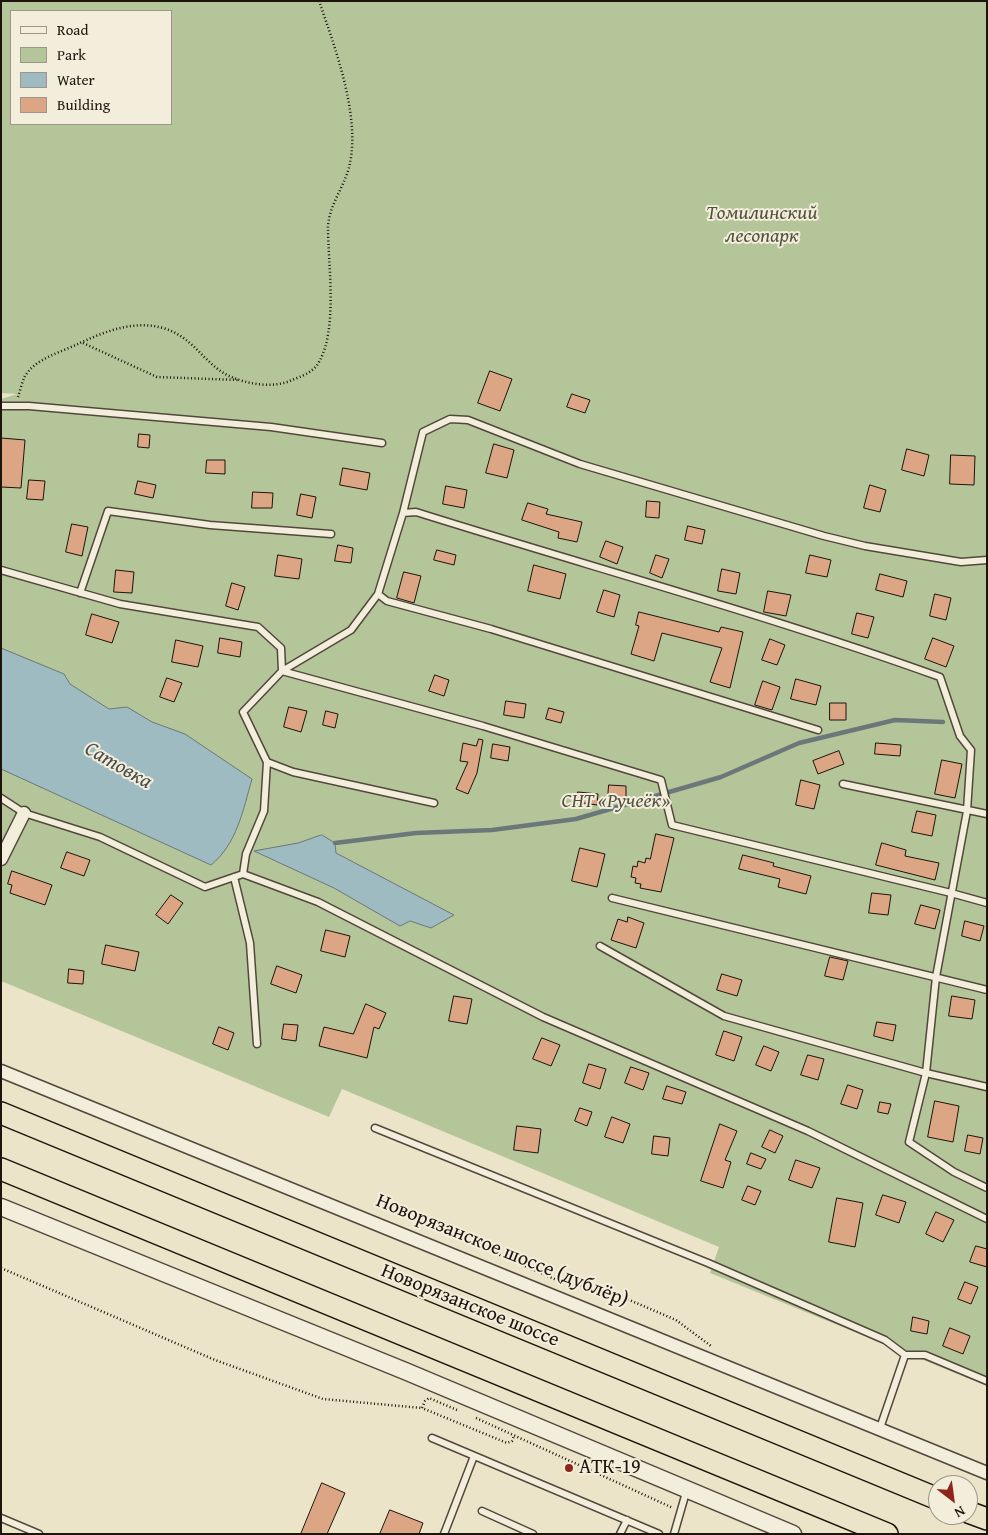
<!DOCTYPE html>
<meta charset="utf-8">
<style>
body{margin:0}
#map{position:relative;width:988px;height:1535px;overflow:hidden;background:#ece4c9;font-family:"Gentium Book Plus",serif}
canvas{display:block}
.frame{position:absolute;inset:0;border:2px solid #1d140c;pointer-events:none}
.legend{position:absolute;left:10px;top:10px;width:162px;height:115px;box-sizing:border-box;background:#f3eddc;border:1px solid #9d9689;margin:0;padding:6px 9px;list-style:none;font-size:15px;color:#1d140c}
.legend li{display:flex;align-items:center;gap:10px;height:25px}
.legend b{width:25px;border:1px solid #9d9689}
.north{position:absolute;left:928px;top:1475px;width:50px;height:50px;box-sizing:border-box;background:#f3eddc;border:1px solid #9d9689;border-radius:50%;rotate:150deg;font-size:14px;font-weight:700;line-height:20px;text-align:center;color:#1d140c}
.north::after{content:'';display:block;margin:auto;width:18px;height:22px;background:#8f2418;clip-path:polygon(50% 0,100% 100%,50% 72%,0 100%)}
</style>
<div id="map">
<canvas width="988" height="1535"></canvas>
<div class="frame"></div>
<ul class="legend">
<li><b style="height:6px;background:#f3eddc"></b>Road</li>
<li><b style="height:14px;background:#b4c59a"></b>Park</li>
<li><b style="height:14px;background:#9fbbc2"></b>Water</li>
<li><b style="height:14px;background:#dca584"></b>Building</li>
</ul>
<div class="north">N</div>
</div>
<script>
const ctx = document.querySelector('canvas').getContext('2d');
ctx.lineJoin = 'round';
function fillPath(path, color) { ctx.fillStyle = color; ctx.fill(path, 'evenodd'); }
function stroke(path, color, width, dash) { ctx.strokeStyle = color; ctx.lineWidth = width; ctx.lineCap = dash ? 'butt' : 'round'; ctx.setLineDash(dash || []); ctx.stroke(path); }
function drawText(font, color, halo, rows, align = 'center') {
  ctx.font = font + ' "Gentium Book Plus",serif'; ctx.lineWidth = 4; ctx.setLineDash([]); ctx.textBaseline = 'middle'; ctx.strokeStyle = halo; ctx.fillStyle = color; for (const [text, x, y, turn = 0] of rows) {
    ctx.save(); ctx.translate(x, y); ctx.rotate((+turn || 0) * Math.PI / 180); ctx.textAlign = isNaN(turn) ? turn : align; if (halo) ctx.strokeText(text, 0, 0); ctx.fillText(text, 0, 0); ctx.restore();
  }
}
const green = new Path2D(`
 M1,1H987V1386L710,1273L719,1247L342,1089L329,1117L1,981V399L17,394L1,393ZM11,11H171V124H11Z`);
const water = new Path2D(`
 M1,648L64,674L70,684L109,709L127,707L152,722L185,734L252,779C243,810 237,844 211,865L1,769Z
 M322,835L335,843L336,853L454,915L431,928L410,921L400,926L334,888L254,851L298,843Z`);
const stream = new Path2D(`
 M335,843L416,833L492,830L576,819L721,777L799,743L895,720L943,722`);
const building = new Path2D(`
 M490,371L512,379L500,411L478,403Z
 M572,394L590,400L585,413L567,407Z
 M139,434L150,435L149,448L138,447Z
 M1,438L25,440L21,488L1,487Z
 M494,444L514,450L507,478L486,473Z
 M907,449L929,455L924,476L902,470Z
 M951,455L975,456L974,485L950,484Z
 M207,460H225V474L206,473Z
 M343,468L370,473L367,490L340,485Z
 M29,480L45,481L43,500L27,499Z
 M138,481L156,485L153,498L135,494Z
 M870,485L886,490L880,512L864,508Z
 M446,486L467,490L464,508L443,504Z
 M253,492L273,493L272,508H252Z
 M301,494L316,497L312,518L297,515Z
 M647,501L660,502L659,518L646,517Z
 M528,503L548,509L546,514L582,522L577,542L558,538L559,532L522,520Z
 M72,524L88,527L82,556L66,552Z
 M688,526L705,530L702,544L685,540Z
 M606,541L623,547L617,564L600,557Z
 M338,545L353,548L351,563L335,561Z
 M437,550L456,555L454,565L434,560Z
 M278,555L302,559L299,579L275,576Z
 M656,555L669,559L662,578L650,573Z
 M810,555L831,560L827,577L806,573Z
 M534,565L566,574L560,599L528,591Z
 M722,569L740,573L736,594L718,591Z
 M116,570L134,572L132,593L114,592Z
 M404,572L421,576L414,603L397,598Z
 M880,574L907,581L903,597L876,590Z
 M232,583L245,587L238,610L226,606Z
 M604,590L620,595L614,617L597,612Z
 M768,591L791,595L786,616L764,612Z
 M935,594L951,598L946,620L930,616Z
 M639,612L719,632L721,627L743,632L730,688L710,682L722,648L662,633L654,661L631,654L639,626L636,625Z
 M857,613L874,617L868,638L852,634Z
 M92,614L119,622L112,643L86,635Z
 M220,638L242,642L240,657L218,653Z
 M933,638L954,646L946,667L925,659Z
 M770,639L785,645L777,665L762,660Z
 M176,640L203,646L198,667L172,662Z
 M435,675L449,680L444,696L429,691Z
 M167,678L182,683L174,702L160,697Z
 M796,679L821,686L816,705L791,699Z
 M763,681L780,687L772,710L755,705Z
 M506,701L526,704L524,718L504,715Z
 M830,703H846V720H830Z
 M289,707L307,711L301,732L284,727Z
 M549,708L564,712L561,723L546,719Z
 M326,711L338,714L335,728L323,725Z
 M479,739L483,740L477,773L468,794L456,789L468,762L460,761L463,743L476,746Z
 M876,743L901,745L900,756L875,754Z
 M493,744L510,747L508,761L491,758Z
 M839,751L844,764L818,774L813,761Z
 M942,760L962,764L955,798L935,794Z
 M801,780L820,785L814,809L796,805Z
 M609,785L626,786V799L608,798Z
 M578,792L598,794L597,805L577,802Z
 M917,811L936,815L932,836L912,832Z
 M656,834L674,838L661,892L640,888L641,884L635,883L636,878L631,877L633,866L637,867L638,861L645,863L646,858L650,859Z
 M882,843L906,850L905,856L939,863L935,880L876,865Z
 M580,848L605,854L597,887L572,881Z
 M67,852L90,860L84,876L61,868Z
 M743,855L774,863L773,866L811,876L806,894L778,887L780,879L739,869Z
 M12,871L52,885L45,905L10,893L12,885L8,884Z
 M872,893L891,895L888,915L869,913Z
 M171,895L183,903L168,924L156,915Z
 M921,905L940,910L935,929L915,924Z
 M628,917L644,923L636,948L611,940L618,919L627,922Z
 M965,921L984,926L980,941L962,936Z
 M326,930L350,936L345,957L321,951Z
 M106,945L139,952L135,971L102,964Z
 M830,957L848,961L843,980L825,976Z
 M277,966L302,975L296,993L271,984Z
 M69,969L84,971L83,984L68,983Z
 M722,974L742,980L737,996L717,990Z
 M454,996L472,999L467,1024L449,1021Z
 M952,996L975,1000L972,1019L949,1016Z
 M366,1004L386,1013L379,1029L374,1027L367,1058L319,1046L324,1027L353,1034Z
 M877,1022L896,1025L893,1041L874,1036Z
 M284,1024L298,1025L296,1041L282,1039Z
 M219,1027L234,1033L228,1050L213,1044Z
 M724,1031L742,1037L734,1061L716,1055Z
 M542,1038L560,1045L551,1066L533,1059Z
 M764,1046L779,1052L771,1071L756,1065Z
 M808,1055L824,1059L818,1080L801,1075Z
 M589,1064L606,1069L600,1089L583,1083Z
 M631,1067L649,1073L643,1090L625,1083Z
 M848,1085L863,1090L857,1109L841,1104Z
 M667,1086L686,1092L682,1104L663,1099Z
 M935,1101L959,1106L953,1142L928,1137Z
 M880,1102L891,1104L888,1114L878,1112Z
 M580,1108L592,1112L587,1126L575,1121Z
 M612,1117L630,1124L623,1143L605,1137Z
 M720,1124L737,1131L725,1160L731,1162L723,1188L701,1181Z
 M517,1126L541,1129L538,1153L514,1150Z
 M770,1130L783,1136L775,1153L762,1147Z
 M968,1135L983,1138L980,1154L965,1151Z
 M654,1136L670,1138L668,1156L652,1154Z
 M751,1153L766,1159L761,1169L747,1164Z
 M796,1160L820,1168L812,1188L789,1180Z
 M748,1186L761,1191L755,1205L742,1200Z
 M883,1195L906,1202L899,1223L876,1215Z
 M837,1198L863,1203L855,1247L829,1242Z
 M936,1212L954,1220L943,1242L926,1234Z
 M976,1246L987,1249V1267L970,1262Z
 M965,1282L978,1287L971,1304L958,1299Z
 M913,1317L929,1321L927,1334L911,1331Z
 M950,1328L970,1336L963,1354L943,1346Z
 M322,1483L345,1493L327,1534H301Z
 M390,1510L423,1523L419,1534H380Z`);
const path = new Path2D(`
 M83,343L157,377L239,380
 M18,397C20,391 22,382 25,376C36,358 62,352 80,343C106,331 134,320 163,328C194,337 203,363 229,376C247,384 273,389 292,380C302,376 314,372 319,362C338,329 328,264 328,227C329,204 346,185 350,163C360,115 335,47 319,1
 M493,1252L559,1281L613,1293L676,1320L711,1346
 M1,1268L215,1360L323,1399L422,1408
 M457,1410L429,1398L425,1401L422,1408L507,1443L512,1441L514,1436
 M476,1418L673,1508`);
const service = new Path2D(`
 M1,406H29L271,427L382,443
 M403,513L423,432L450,419L468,420L580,464L824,536L865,546L961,562L987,560
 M1,570L120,604L258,627L281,648L282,671L243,712L267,762L264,811L246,854L243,874L318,902L543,1017L808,1131L987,1219
 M80,593L108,511L210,525L331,534
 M378,594L387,601L491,629L818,730
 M267,762L293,772L434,803
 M843,784L987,814
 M1,798L24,813L100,837L205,887L243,874
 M234,877L250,943L257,1044
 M612,898L987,990
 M987,903L951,893L672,825L661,780L483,726L282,671L351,630L378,594L403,513L416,512C591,567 768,615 940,677L960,736L971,750L967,811L936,977L926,1073L909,1142L954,1172L987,1188
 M600,946L724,1016L926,1073L987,1087
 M375,1128L708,1263L885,1340L905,1355H925L987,1381
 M880,1428L905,1355
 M432,1438L659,1534
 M482,1511L533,1534
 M1,1518L39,1534
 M444,1534L474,1456
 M620,1534L627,1520
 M674,1534L687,1489`);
const minor = new Path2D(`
 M1,859L24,813
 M1,1071L987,1473`);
const tertiary = new Path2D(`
 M1,1207L405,1371L793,1534`);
const trunk = new Path2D(`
 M1,1113L938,1499
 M1,1169L887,1534
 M968,1512L987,1519`);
const markers = [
 [569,1468,5,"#8f2418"]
];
const parkNames = [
 ["Томилинский",762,214],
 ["лесопарк",762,237],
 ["СНТ «Ручеёк»",616,802]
];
const streetNames = [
 ["Новорязанское шоссе (дублёр)",502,1251,22],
 ["Новорязанское шоссе",470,1306,22]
];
const poiNames = [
 ["АТК-19",579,1468]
];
const waterNames = [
 ["Сатовка",118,766,30]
];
fillPath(green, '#b4c59a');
fillPath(water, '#9fbbc2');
stroke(water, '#6b7879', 1);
stroke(stream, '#6b7879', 4.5);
fillPath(building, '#dca584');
stroke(building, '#1d140c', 1);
stroke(service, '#51483b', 9);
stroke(minor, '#51483b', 15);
stroke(tertiary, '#51483b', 19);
stroke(trunk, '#1d140c', 24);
stroke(path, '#1d140c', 2.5, [1, 2.5]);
stroke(service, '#f3eddc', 6);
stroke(minor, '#f3eddc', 12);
stroke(tertiary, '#f3eddc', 16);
stroke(trunk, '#ece4c9', 21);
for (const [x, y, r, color] of markers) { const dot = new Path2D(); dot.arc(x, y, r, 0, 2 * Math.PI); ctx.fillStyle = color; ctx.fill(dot); stroke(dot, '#f3eddc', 2); }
drawText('italic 20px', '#52523e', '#f3eddc', parkNames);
drawText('20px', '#1d140c', '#f3eddc', streetNames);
drawText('20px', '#1d140c', '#f3eddc', poiNames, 'left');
drawText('italic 21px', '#4a4e4c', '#f3eddc', waterNames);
</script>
